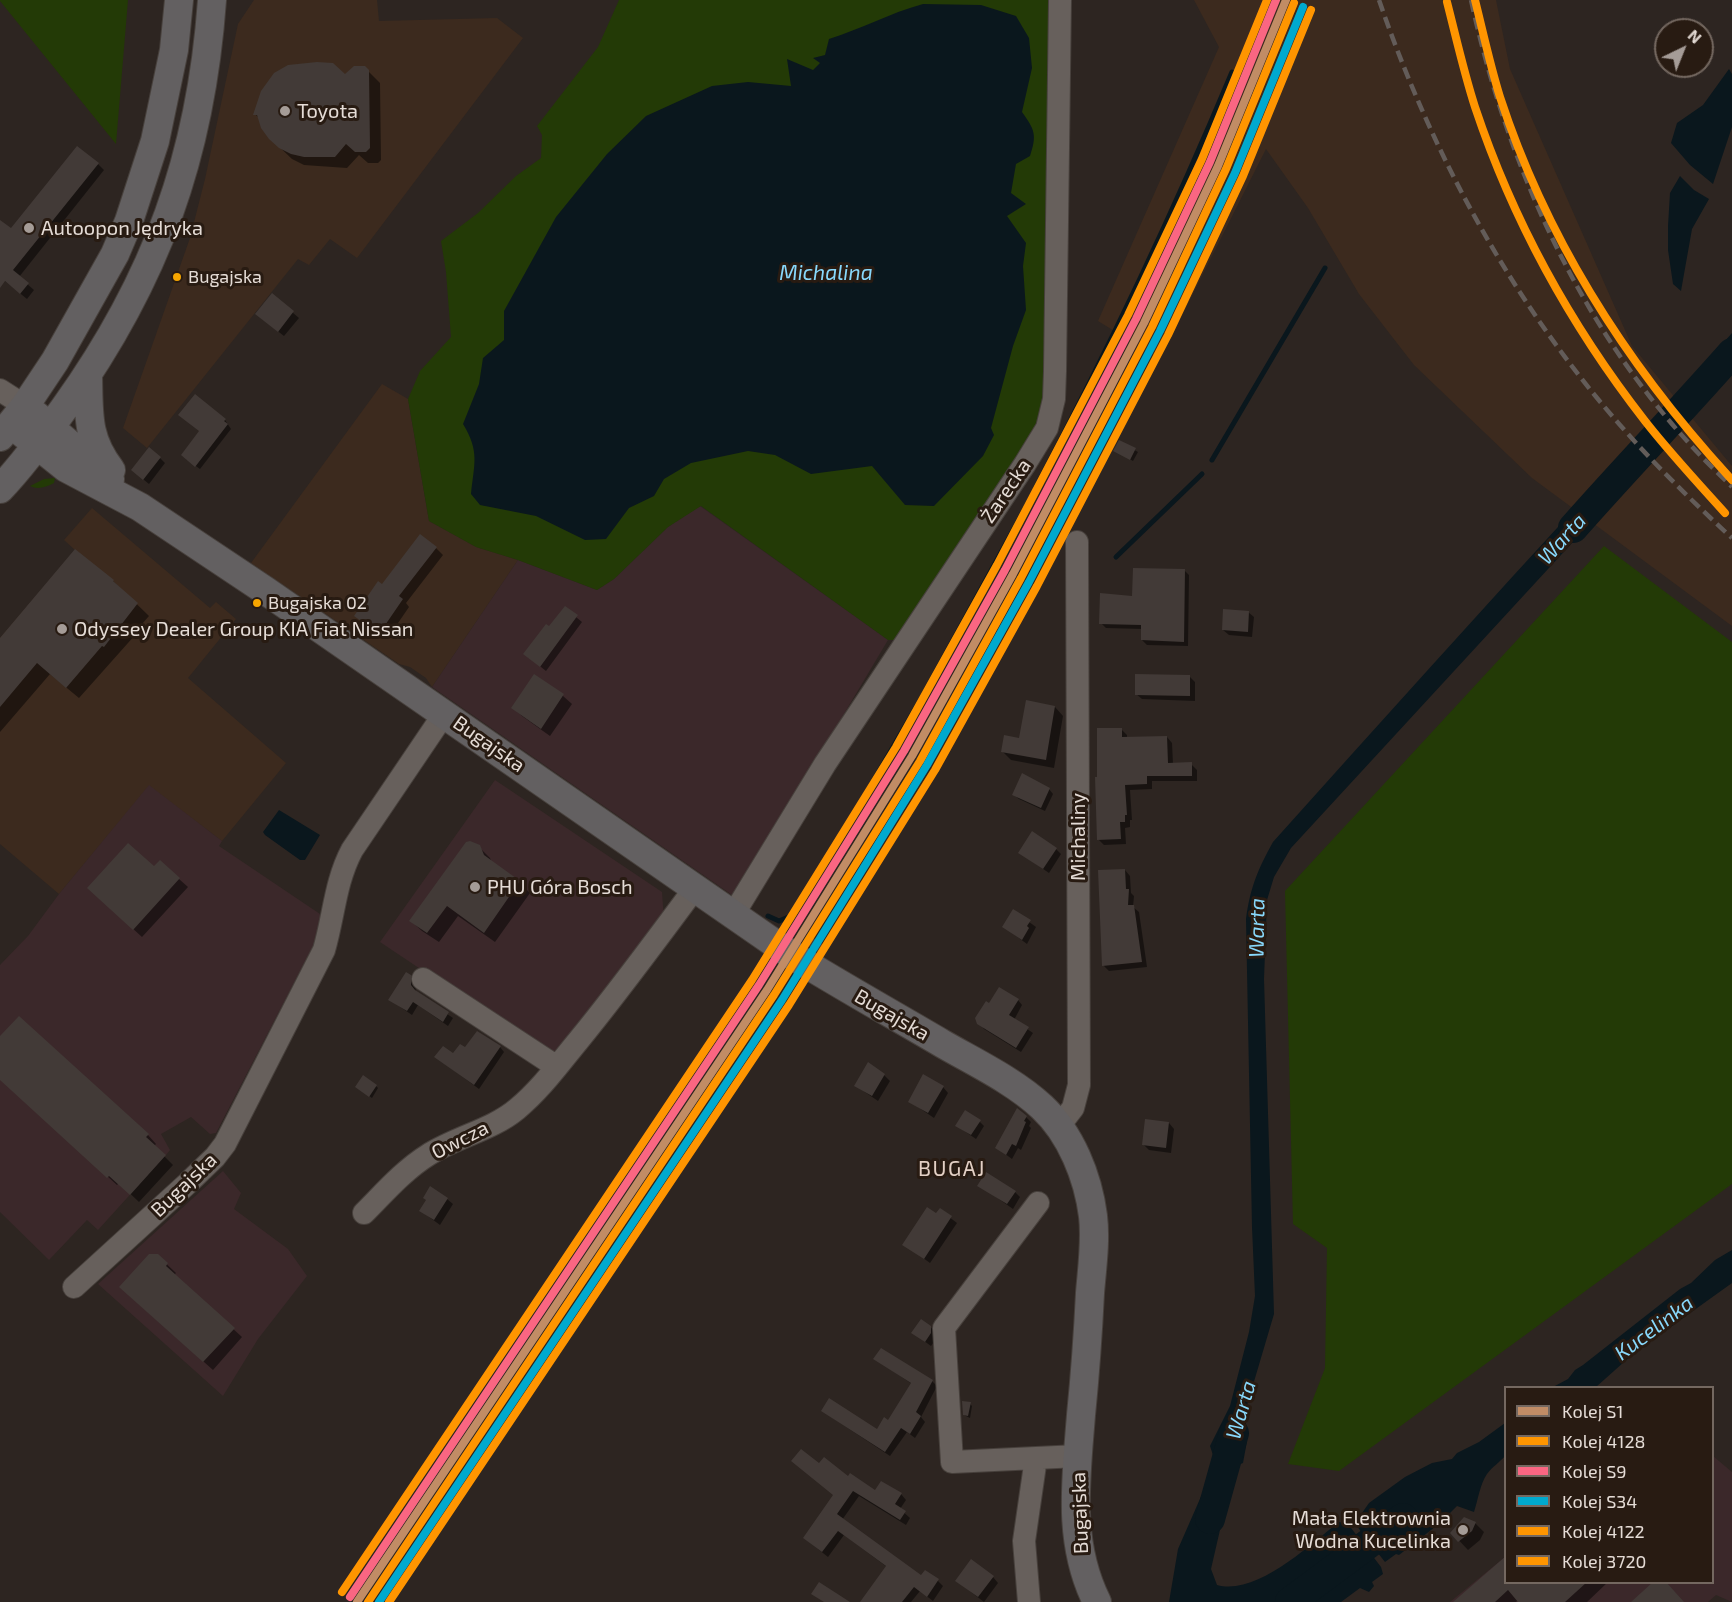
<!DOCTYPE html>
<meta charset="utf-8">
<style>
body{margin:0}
#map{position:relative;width:1732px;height:1602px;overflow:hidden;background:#2d2521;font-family:"Exo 2",sans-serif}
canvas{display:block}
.legend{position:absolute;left:1504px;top:1386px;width:210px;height:198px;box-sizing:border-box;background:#281b12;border:2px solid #746860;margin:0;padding:8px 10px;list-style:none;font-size:18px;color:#e5dcd6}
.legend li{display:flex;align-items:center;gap:12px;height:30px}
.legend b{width:30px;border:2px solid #746860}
.north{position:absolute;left:1654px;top:18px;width:60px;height:60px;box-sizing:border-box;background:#281b12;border:2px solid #746860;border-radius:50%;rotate:43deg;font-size:16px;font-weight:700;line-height:24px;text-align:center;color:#e5dcd6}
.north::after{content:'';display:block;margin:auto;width:21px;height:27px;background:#a59c97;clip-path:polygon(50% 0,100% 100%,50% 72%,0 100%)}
</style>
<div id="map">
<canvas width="1732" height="1602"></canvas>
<ul class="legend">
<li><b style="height:8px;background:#c18c65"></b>Kolej S1</li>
<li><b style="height:8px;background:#ff9500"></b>Kolej 4128</li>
<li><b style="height:8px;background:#fa6682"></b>Kolej S9</li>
<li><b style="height:8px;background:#00a9ce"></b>Kolej S34</li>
<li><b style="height:8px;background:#ff9500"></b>Kolej 4122</li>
<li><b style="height:8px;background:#ff9500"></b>Kolej 3720</li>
</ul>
<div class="north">N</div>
</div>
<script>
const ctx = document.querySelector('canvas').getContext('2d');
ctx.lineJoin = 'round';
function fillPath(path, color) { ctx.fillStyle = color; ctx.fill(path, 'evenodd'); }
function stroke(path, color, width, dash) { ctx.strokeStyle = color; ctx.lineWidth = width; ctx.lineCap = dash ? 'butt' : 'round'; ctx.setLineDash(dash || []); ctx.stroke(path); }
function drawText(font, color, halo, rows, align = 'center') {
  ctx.font = font + ' "Exo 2",sans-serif'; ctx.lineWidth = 6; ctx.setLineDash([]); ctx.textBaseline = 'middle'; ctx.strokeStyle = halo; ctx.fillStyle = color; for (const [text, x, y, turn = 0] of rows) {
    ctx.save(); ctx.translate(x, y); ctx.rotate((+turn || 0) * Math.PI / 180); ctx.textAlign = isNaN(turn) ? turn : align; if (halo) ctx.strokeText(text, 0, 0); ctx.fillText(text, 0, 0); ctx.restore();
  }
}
const built = new Path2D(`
 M254,0H377L379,21L497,18L523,38L357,258L330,239L309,265L298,259L147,448L123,428L190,238L205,179L238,24Z
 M1194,0H1496L1510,69L1632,346L1732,466V626L1532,478L1414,365L1359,294L1308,208L1266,149L1160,359L1098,321L1219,47Z
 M382,384L408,399L429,521L476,547L518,560L432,687L426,678L410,667L399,664L251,563Z
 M92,508L210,608L216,602L236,619L188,678L286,763L222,841L149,786L59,894L0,844V638L75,550L64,540Z`);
const industrial = new Path2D(`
 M700,506L888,640L738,892L732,895L432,687L518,560L597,590L614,579L668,527Z
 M495,780L662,892L664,920L558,1053L549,1055L380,942Z
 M149,785L222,841L219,846L320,914L322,929L216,1133L210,1134L191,1117L161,1134L170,1150L166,1155L98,1230L87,1220L49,1260L0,1212V965L28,936L59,894Z
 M223,1171L241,1193L234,1209L288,1249L307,1276L258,1339L223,1396L98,1284Z
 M1713,1456L1732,1472V1602L1716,1595L1708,1602H1450L1505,1557L1506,1582H1712Z`);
const green = new Path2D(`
 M0,0H128L116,144L0,1Z
 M619,0H1054L1043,420L955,548L964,555L907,640H888L701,506L668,527L614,579L597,590L518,560L476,547L429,521L408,399L420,371L451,337L446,272L441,241L478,213L516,176L541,158L542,135L537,126L598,47Z
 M55,478L54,483C46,487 38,490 30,486L44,479Z
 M1604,546L1732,642V1184L1339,1471L1288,1464L1325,1368L1327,1248L1293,1224L1285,891Z`);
const water = new Path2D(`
 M923,4L981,5L1016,16L1029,38L1032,68L1022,112C1035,130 1037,135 1030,156L1016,164L1011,193L1026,204L1007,216L1026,243L1023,266L1026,310L1013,346L991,428L994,435L983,456L934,506L905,505L872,466L811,474L775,455L748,451L691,463L664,479L654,496L629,508L606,539L585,540L536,516L480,505L471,494C474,464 480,452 463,424L479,384L483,358L504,340V311L556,217L607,154L646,116L712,86L748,82L791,86L787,59L813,70L820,63L813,58L825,55L829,39C861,29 890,13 923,4Z
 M1729,69L1732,74V127L1713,184L1690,165L1671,143L1677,123L1703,105Z
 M1680,176L1694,190L1709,199L1692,229L1681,291L1673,284L1668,250V226L1670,193Z
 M1732,333V364L1703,397L1682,426L1666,408Z
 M1650,428L1662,443L1658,449V452L1654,454L1641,440Z
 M1630,447L1646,464L1624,488L1606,474Z
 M1590,492L1607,505L1291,848L1274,877L1267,900L1264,979L1274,1314L1245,1412L1247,1441L1243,1463L1233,1467L1232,1475L1212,1470L1215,1461L1210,1446L1230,1406L1249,1332L1255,1296L1252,1227L1246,919C1250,888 1258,869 1273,842C1378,725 1483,608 1590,492Z
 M279,810L320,835L305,860H300L265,835L263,832Z
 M1732,1250V1283L1633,1354L1596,1387H1553L1568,1379L1575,1370L1583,1365L1680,1289L1691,1283L1715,1260Z
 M1505,1423V1456C1500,1462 1492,1467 1487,1474C1480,1484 1478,1500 1474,1512L1457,1506L1440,1523L1399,1555L1396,1554L1385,1562L1352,1520L1362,1513L1369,1503L1405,1477L1432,1463L1452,1459L1457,1453L1479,1442Z
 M1210,1476L1231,1482L1211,1569L1217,1585C1257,1596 1309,1545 1339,1522L1348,1524L1381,1567L1383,1574L1372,1582L1374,1586L1369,1592L1360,1588L1341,1602H1169L1178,1549Z`);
const shadow = new Path2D(`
 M364,67L380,83L381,160L378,163H368L359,155L347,168L304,165L292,159L270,138L261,120L255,114Z
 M98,164L104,170L19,277L34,290L27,299L0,277V222L12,230Z
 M272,295L299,318L284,336L262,319Z
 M225,420L231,429L200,469L186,459Z
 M1120,442L1138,452L1133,461L1115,451Z
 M160,458L165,463L149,484L138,475Z
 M436,548L443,555L406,603L409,607L387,639L356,616L382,586Z
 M1184,570L1189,575L1188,646L1147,645L1142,640L1143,629L1106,628L1101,623L1133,597Z
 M113,581L149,616L135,632L136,634L79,698L50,674L0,732V640Z
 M565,608L582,622L546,671L531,659Z
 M1248,612L1254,617L1252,637L1229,635L1223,630Z
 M535,676L563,696L572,704L550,736L522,716L513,708Z
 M1190,677L1195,682V701L1142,699L1136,694Z
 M1055,707L1063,716L1054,768L1011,760L1003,752L1020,740Z
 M1121,729L1127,735V738L1167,737L1172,743L1173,764H1191L1197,770V781H1152V789L1130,790L1132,820H1130V827L1125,828L1126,844L1104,845L1098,839Z
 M1049,789L1053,794L1045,811L1019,799L1014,795Z
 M479,847L490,858L492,863L519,882L530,893L495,942L458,916L439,942L422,931L411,921Z
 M1056,849L1061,854L1049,873L1020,853Z
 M154,868L179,879L188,887L142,937L97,896Z
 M1125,870L1130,876L1131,893L1134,896L1133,907L1139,912L1147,967L1109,971L1104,966Z
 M1014,911L1036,927L1027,944L1004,927Z
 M822,946L824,948L821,953L811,947Z
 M410,976L415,981L416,993L453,1018L448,1026L418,1005L412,1015L390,1000Z
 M1018,1000L1022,1005L1014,1020L1033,1033L1021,1052L984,1029L979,1023L990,1005Z
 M19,1018L148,1135L156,1144L154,1146L173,1165L139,1202L119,1183L117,1185L0,1079V1038Z
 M500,1047L504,1052L479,1089L441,1061L465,1050Z
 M884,1075L890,1081L878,1101L856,1086Z
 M376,1086L378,1088L372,1098L359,1089Z
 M943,1087L948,1093L934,1118L909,1101Z
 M1026,1117L1031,1122L1029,1126L1031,1128L1021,1150L1018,1148L1012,1159L997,1148Z
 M980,1122L984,1126L976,1139L957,1126Z
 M1169,1123L1174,1129L1171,1153L1149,1150L1144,1145Z
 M979,1185L1015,1192L1020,1197L1013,1209Z
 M447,1199L453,1204L440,1225L421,1211Z
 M940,1210L957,1223L930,1263L904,1244Z
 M157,1255L176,1273L174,1275L242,1337L213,1370L130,1296Z
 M930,1327L936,1332V1339L931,1346L913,1333Z
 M875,1359L932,1381L937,1386L921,1417L925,1422L915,1438L907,1432L890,1456L828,1415L877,1431L888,1422L912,1384Z
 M970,1404L972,1406L970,1418L964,1415Z
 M819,1465L876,1492L901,1494L906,1500L900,1509L910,1518L906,1525L859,1496L842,1520L921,1577L938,1581L943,1586L933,1601L920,1591L911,1602H891L887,1567L844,1535L828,1557L804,1538L835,1496Z
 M1475,1523L1484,1532L1480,1540L1468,1550L1452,1533Z
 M993,1577L998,1583L984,1602L963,1586Z
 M1506,1582H1608L1587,1602H1520L1518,1600L1516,1602H1455Z`);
const stream = new Path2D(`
 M1212,460L1325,268
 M1036,487C1107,352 1173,213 1232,72
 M1116,557L1202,474
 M768,916L779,921L791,916L857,809L922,697L1034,492`);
const river = new Path2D(`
 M1573,528C1625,469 1680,412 1732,353
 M1210,1519L1234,1433
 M1290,1602L1403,1518`);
const building = new Path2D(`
 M317,62L333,63L345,74L354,66H365L369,70L370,148L366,152H355L346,144L335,157H304L291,154L279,148L269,139L261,128L257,115H253L261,91L274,73L288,65Z
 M77,146L99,163L13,270L29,283L20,294L5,281L0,288V220L11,228Z
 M272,293L294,311L278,332L255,314Z
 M195,394L226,419L224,421L228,424L195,467L181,455L199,431L178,415Z
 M1119,440L1136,448L1130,460L1113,451Z
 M149,447L161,457L143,480L131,470Z
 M420,534L437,547L399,596L403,599L379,634L354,616L378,581L382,584Z
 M75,549L114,580L113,581L138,603L104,647L102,646L66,688L37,663L0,707V638Z
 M1133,568L1185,569L1184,642L1141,640V625L1099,624L1100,593L1132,596Z
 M565,606L578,615L540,667L523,654L546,624L549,626Z
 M1223,609L1249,611L1248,632L1222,630Z
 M534,674L564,694L541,729L511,708Z
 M1135,674L1190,675V696L1135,695Z
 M1026,700L1055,706L1046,760L1001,752L1004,735L1019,738Z
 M1097,728H1122V737L1167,736L1168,763L1192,762V776H1147V784L1125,785L1127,815H1125V822H1120L1121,839L1097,840L1095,777H1097Z
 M1022,773L1050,788L1041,808L1012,795Z
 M1032,831L1057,848L1043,869L1018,853Z
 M470,841L480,845L484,855L520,881L484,933L447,906L427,933L409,921L466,842Z
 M128,843L154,866L160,860L180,878L133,930L87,888Z
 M1125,869L1126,889H1129L1128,905H1134L1142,962L1102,966L1098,870Z
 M1013,909L1031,920L1027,926L1029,928L1022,940L1002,927Z
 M812,937L823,945L818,952L807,945Z
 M406,972L411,975V985L415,990L449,1012L443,1022L413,1002L407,1011L388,1000Z
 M999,987L1019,999L1009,1015L1029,1027L1016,1048L977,1024L975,1018L986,1001L989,1003Z
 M19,1016L149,1134L146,1137L166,1155L130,1195L109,1176L107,1178L0,1080V1036Z
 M477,1031L501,1046L474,1085L434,1057L443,1046L453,1053L460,1044L465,1047Z
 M868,1062L885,1074L872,1096L854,1086Z
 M923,1074L944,1086L928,1113L908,1102Z
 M363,1075L377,1085L369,1097L355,1087Z
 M1017,1108L1027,1116L1024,1121L1026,1122L1016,1146L1012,1144L1006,1155L995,1148Z
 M965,1110L981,1120L971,1135L955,1126Z
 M1145,1119L1169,1122L1166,1148L1142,1145Z
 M986,1172L1016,1191L1007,1204L977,1186Z
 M430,1186L448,1198L434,1220L419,1211L426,1200L423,1198Z
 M927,1207L936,1213L940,1208L952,1216L924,1259L902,1245Z
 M149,1254H158L168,1263L166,1266L235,1328L203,1362L119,1287Z
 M921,1319L931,1326V1333L925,1342L911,1333Z
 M881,1348L933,1380L916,1412L921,1416L910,1434L901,1428L885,1452L821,1411L829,1398L877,1429L884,1417L888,1420L911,1383L873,1359Z
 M962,1401L971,1402L968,1416L963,1415Z
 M801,1449L819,1463L824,1457L848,1476L850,1473L875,1490L881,1481L902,1493L895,1504L906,1511L900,1520L853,1491L837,1514L921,1575L925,1570L939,1579L927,1597L914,1587L902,1602H860L886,1566L838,1531L822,1552L803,1538L833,1495L791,1461Z
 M1464,1517L1476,1522L1472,1531L1458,1542L1450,1533Z
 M1506,1556V1582H1587L1565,1602H1518L1508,1590L1495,1602H1453Z
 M971,1559L994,1576L978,1597L955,1581Z
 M819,1582L850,1602H824L811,1594Z
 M1653,1582H1666L1684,1602H1631Z`);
const minor = new Path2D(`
 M0,390L25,406
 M733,915L825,764L1025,464L1047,428L1054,399L1055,371L1060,0
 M423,979L557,1067
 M1059,1126L1073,1108L1079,1085L1077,542
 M364,1213C384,1193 404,1170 428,1155C456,1137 492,1130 517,1109C541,1089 559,1064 578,1041C619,991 656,940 695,888
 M74,1287L188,1183L215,1157L225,1144L324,950C334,916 335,882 352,850L444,714
 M1036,1458L952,1462L944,1328L1038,1203
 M1029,1602L1024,1541L1036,1458L1078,1456`);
const major = new Path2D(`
 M88,374C89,413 86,438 111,470
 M36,415L110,479
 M11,424L66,468L140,507L266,591L790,954C840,985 892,1014 943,1044C976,1063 1014,1081 1042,1107C1071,1134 1088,1177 1093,1216C1096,1241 1092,1268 1090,1293C1088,1334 1085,1375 1081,1415C1076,1480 1067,1542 1097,1602
 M0,437L25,406L55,361L115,254L129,221L155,141L174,50L179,0
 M0,489C24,464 45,435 65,407C156,280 201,156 212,0`);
const rail = new Path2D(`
 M1379,0C1432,154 1512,302 1620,425C1655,465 1693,502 1732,538
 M1471,0C1506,160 1576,319 1687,441C1701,457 1717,472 1732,487`);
const rail1 = new Path2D(`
 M357,1602L767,990L912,756L1013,574L1144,323L1218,166L1286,0`);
const rail2 = new Path2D(`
 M1447,2C1456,37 1464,73 1475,107C1513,221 1571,326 1645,421C1670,453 1698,483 1725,513
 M368,1602L774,995L920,761L1021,578L1152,327L1226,169L1294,3`);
const rail3 = new Path2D(`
 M350,1597L759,985L904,751L1005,570L1136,319L1210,162L1276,0`);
const rail4 = new Path2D(`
 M379,1602L782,1000L927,765L1029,582L1160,331L1235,173L1303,7`);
const rail5 = new Path2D(`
 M1475,0C1483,32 1490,65 1500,97C1547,241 1630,369 1732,480
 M342,1592L752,980L896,747L997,565L1128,315L1202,159L1267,0`);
const rail6 = new Path2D(`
 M389,1602L789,1005L935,770L1037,586L1168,335L1243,176L1311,10`);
const markers = [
 [285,111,6,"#a59c97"],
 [29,228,6,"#a59c97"],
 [177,277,5,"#f7a600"],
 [257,603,5,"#f7a600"],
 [62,629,6,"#a59c97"],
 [475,887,6,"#a59c97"],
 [1463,1530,6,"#a59c97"]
];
const busNames = [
 ["Bugajska",188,277],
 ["Bugajska 02",268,603]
];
const poiNames = [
 ["Toyota",297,111],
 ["Autoopon Jędryka",41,228],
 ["Odyssey Dealer Group KIA Fiat Nissan",74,629],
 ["PHU Góra Bosch",487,887],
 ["Mała Elektrownia",1451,1518,"right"],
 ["Wodna Kucelinka",1451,1541,"right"]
];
const streetNames = [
 ["Żarecka",1006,491,-56],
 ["Bugajska",489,744,35],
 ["Michaliny",1078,837,-90],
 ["Bugajska",892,1015,30],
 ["Owcza",460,1140,-27],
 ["Bugajska",184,1185,-44],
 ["Bugajska",1080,1513,-92]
];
const waterNames = [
 ["Michalina",826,273],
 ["Warta",1562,539,-48],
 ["Warta",1257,928,-89],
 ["Kucelinka",1654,1328,-37],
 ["Warta",1241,1410,-74]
];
const neighbourhoodNames = [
 ["BUGAJ",952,1169]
];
fillPath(built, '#3c2a1e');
fillPath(industrial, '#3b282a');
fillPath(green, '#233a06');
fillPath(water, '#0a171d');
fillPath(shadow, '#0007');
stroke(stream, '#0a171d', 5);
stroke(river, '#0a171d', 30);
fillPath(building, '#423a37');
stroke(minor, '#47403c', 24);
stroke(major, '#47403c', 30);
stroke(minor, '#67605c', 22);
stroke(major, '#636061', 28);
stroke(rail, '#635c59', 4.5, [12, 6]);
stroke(rail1, '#c18c65', 8);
stroke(rail2, '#ff9500', 8);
stroke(rail3, '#fa6682', 8);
stroke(rail4, '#00a9ce', 8);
stroke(rail5, '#ff9500', 8);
stroke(rail6, '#ff9500', 8);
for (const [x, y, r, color] of markers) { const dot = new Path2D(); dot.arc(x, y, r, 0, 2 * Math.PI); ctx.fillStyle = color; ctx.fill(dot); stroke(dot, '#281b12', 2); }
drawText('18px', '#e5dcd6', '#281b12', busNames, 'left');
drawText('20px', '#e5dcd6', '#281b12', poiNames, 'left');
drawText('20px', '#e5dcd6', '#281b12', streetNames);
drawText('italic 21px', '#88d8fb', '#281b12', waterNames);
ctx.letterSpacing = '1.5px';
drawText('21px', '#e3d0c5', '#281b12', neighbourhoodNames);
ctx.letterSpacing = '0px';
</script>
